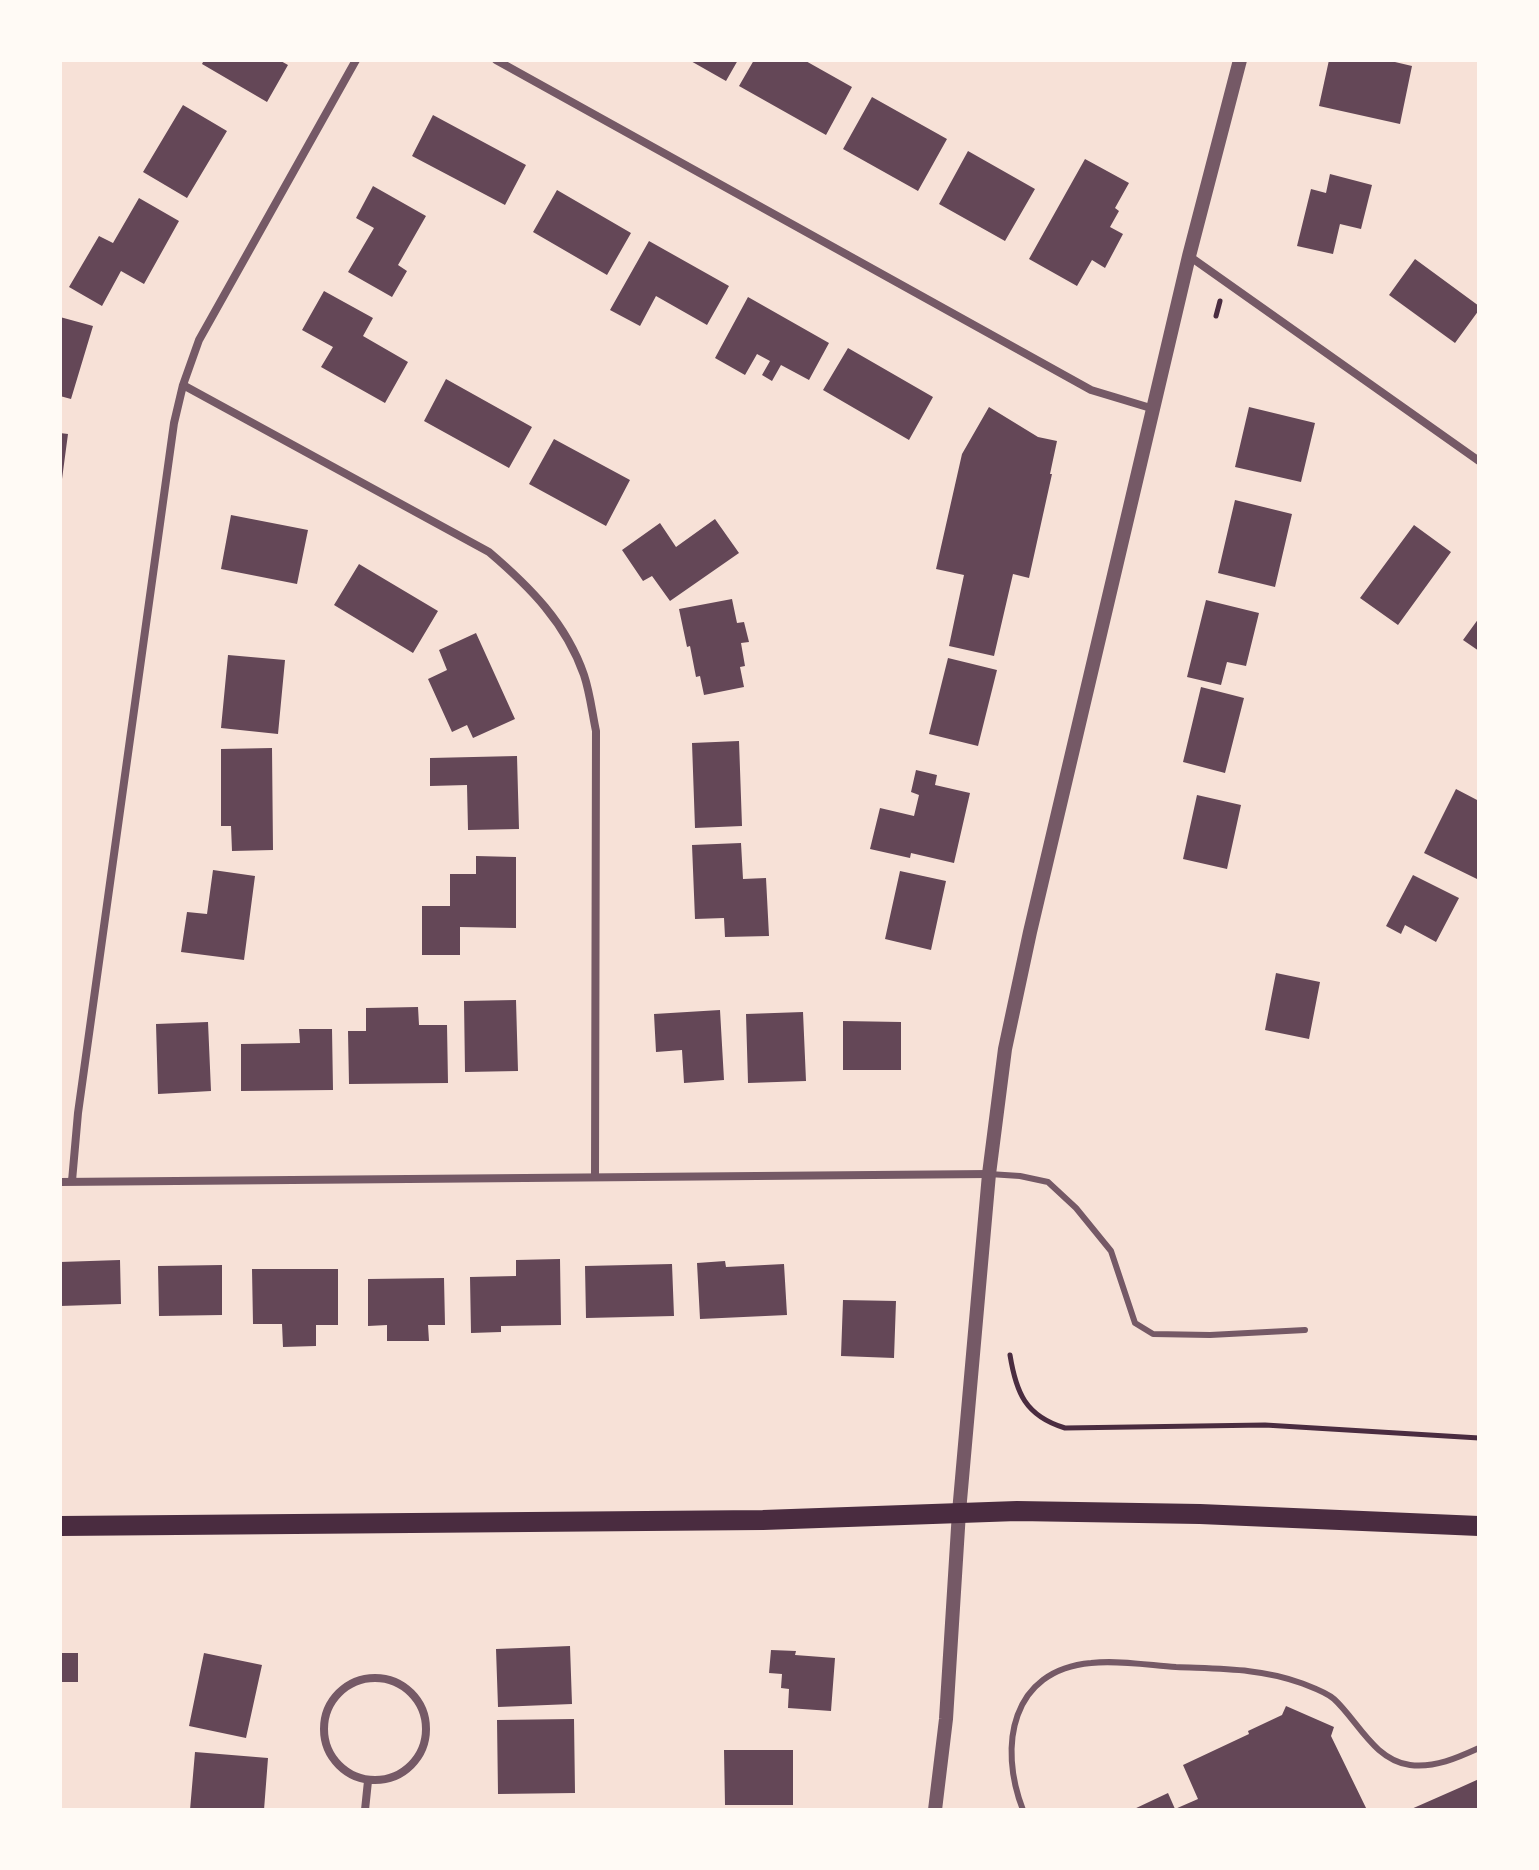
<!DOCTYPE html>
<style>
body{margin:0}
#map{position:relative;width:1539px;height:1870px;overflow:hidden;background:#f7e1d7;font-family:Montserrat,sans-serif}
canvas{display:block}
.frame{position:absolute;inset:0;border:62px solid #fffaf5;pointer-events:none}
</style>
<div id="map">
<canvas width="1539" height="1870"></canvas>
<div class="frame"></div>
</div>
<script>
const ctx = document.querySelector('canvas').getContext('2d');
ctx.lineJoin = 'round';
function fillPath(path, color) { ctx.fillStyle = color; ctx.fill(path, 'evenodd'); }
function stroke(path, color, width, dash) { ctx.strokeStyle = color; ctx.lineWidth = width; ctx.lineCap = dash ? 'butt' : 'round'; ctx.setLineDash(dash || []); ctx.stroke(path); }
const building = new Path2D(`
 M204,60H279L288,65L267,102L202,64Z
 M689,60H738L726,81Z
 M754,60H804L852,87L826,135L739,86Z
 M1329,60H1396L1395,62L1412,66L1400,124L1319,106Z
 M872,97L947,139L918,191L843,149Z
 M183,105L227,131L187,198L143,172Z
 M433,115L526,165L505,205L412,156Z
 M968,151L1035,189L1005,241L939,204Z
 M1085,159L1129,183L1115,208L1119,211L1110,227L1123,234L1105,268L1092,260L1077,286L1029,259Z
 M1330,174L1372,185L1361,229L1340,224L1333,254L1297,246L1311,189L1326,193Z
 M373,186L426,216L398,265L407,271L392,297L348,272L374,228L356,218Z
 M557,190L631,233L607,275L533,232Z
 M139,198L179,221L144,284L121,271L102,306L69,287L99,236L113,243Z
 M649,241L729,286L707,325L656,296L640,326L610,310Z
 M1415,259L1479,306V310L1455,343L1389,295Z
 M324,291L373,318L363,336L408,362L385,403L321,367L333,347L302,330Z
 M748,297L829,343L809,380L781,365L772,381L762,375L770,361L757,354L745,375L715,358Z
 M60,317L93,326L71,399L60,396Z
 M848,348L933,397L909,440L823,390Z
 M446,379L532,427L509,468L424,421Z
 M989,407L1038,437L1057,441L1050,474H1052L1029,578L1013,574L994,656L949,646L964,575L936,569L962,454Z
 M1249,407L1315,423L1301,482L1235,467Z
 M60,433L68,434L62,479H60Z
 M554,439L630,480L606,526L529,484Z
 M1235,500L1292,514L1275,587L1218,573Z
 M231,515L308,530L297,584L221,569Z
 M715,519L739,553L670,601L652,576L643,581L622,550L660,523L676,547Z
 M1414,525L1451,552L1398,625L1360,598Z
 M359,564L438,611L413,653L334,605Z
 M732,599L737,623L744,622L749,642L741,643L745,666L740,667L744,687L704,695L700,676L696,677L690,646L687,647L679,609Z
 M1206,600L1259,613L1246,666L1227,662L1221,685L1187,677Z
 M1479,618V651L1463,640Z
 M476,633L515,719L473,738L467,725L452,732L428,679L447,670L439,650Z
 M228,655L285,660L278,734L221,728Z
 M948,658L997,670L978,746L929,734Z
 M1201,687L1244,698L1225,773L1183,762Z
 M739,741L742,826L695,828L692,743Z
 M272,748L273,850L232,851L231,826H221V749Z
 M517,756L519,829L468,830L467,785L430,786V758Z
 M916,770L937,775L935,785L970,793L954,863L911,853L910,858L870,849L880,808L914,816L919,795L911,792Z
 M1456,789L1479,801L1477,879L1424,853Z
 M1197,795L1241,805L1227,869L1183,859Z
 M741,843L743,879L766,878L769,936L725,937L724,918L695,919L692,845Z
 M476,856L516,857V928L460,927V955H422V906H450V874H476Z
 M213,870L255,876L244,960L181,952L187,912L207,914Z
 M900,871L946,881L931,950L885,939Z
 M1413,875L1459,898L1436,942L1405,925L1401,934L1386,926Z
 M1276,973L1320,982L1309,1039L1265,1030Z
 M516,1000L518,1071L465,1072L464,1001Z
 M418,1007L419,1025H447L448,1083L349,1084L348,1031H366V1008Z
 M720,1010L724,1080L684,1083L682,1050L656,1052L654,1014Z
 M803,1012L806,1081L748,1083L746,1014Z
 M843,1021L901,1022V1070H843Z
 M208,1022L211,1091L158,1094L156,1024Z
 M299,1029H332L333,1090L241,1091V1044L300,1043Z
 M560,1259L561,1325L501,1326V1332L471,1333L470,1277L516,1276V1260Z
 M120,1260L121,1304L60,1306V1262Z
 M725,1261L726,1267L784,1264L787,1315L700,1319L697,1263Z
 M672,1264L674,1316L586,1318L585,1266Z
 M222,1265V1315L159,1316L158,1266Z
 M252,1269H338V1325H316V1346L283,1347L282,1324H253Z
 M444,1278L445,1325H428L429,1341H387V1325L368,1326V1279Z
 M843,1300L896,1301L894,1358L841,1356Z
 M570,1646L572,1704L498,1707L496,1649Z
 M771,1650L796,1651L795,1655L835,1658L831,1711L788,1708L789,1689L781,1688L782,1674L769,1673Z
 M60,1653H78V1682H60Z
 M204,1653L262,1665L246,1738L189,1726Z
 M1286,1706L1334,1727L1331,1736L1367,1810H1132L1168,1793L1175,1809L1198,1799L1183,1765L1249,1734L1248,1731L1282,1715Z
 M574,1719L575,1793L498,1794L497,1720Z
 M724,1750H793V1805H725Z
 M195,1752L268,1758L264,1810H190Z
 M1479,1779V1810H1409L1459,1788Z`);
const path = new Path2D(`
 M1216,316L1220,301
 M1010,1355C1016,1392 1025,1416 1065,1428L1265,1425L1479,1438`);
const service = new Path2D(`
 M989,1174L1020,1176L1048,1182L1076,1208L1111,1251L1135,1323L1153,1334L1210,1335L1305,1330
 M1023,1810C998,1746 1011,1670 1091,1663C1118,1660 1148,1665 1176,1667C1218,1669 1261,1668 1301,1683C1311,1687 1326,1692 1334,1699C1358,1721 1374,1760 1410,1765C1435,1768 1457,1758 1479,1748`);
const minor = new Path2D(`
 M496,60L1091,390L1154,409
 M1189,256L1479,461
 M183,385L489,552C530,587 566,623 584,675C590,693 592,712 596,731L595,1175
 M72,1181L78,1113L174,423L183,385L199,340L356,60
 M60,1182L989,1174
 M324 1729a51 51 0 1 1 102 0a51 51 0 1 1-102 0Z
 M365,1810L368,1781`);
const tertiary = new Path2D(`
 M935,1810L946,1719L959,1512L989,1174L1005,1049L1030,932L1189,256L1240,60`);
const primary = new Path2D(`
 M60,1526L763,1520L1017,1511L1200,1514L1479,1526`);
fillPath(building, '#644757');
stroke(path, '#4a2c40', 5);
stroke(service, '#755966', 6);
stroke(minor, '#755966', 8);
stroke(tertiary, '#755966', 14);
stroke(primary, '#4a2c40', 20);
</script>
